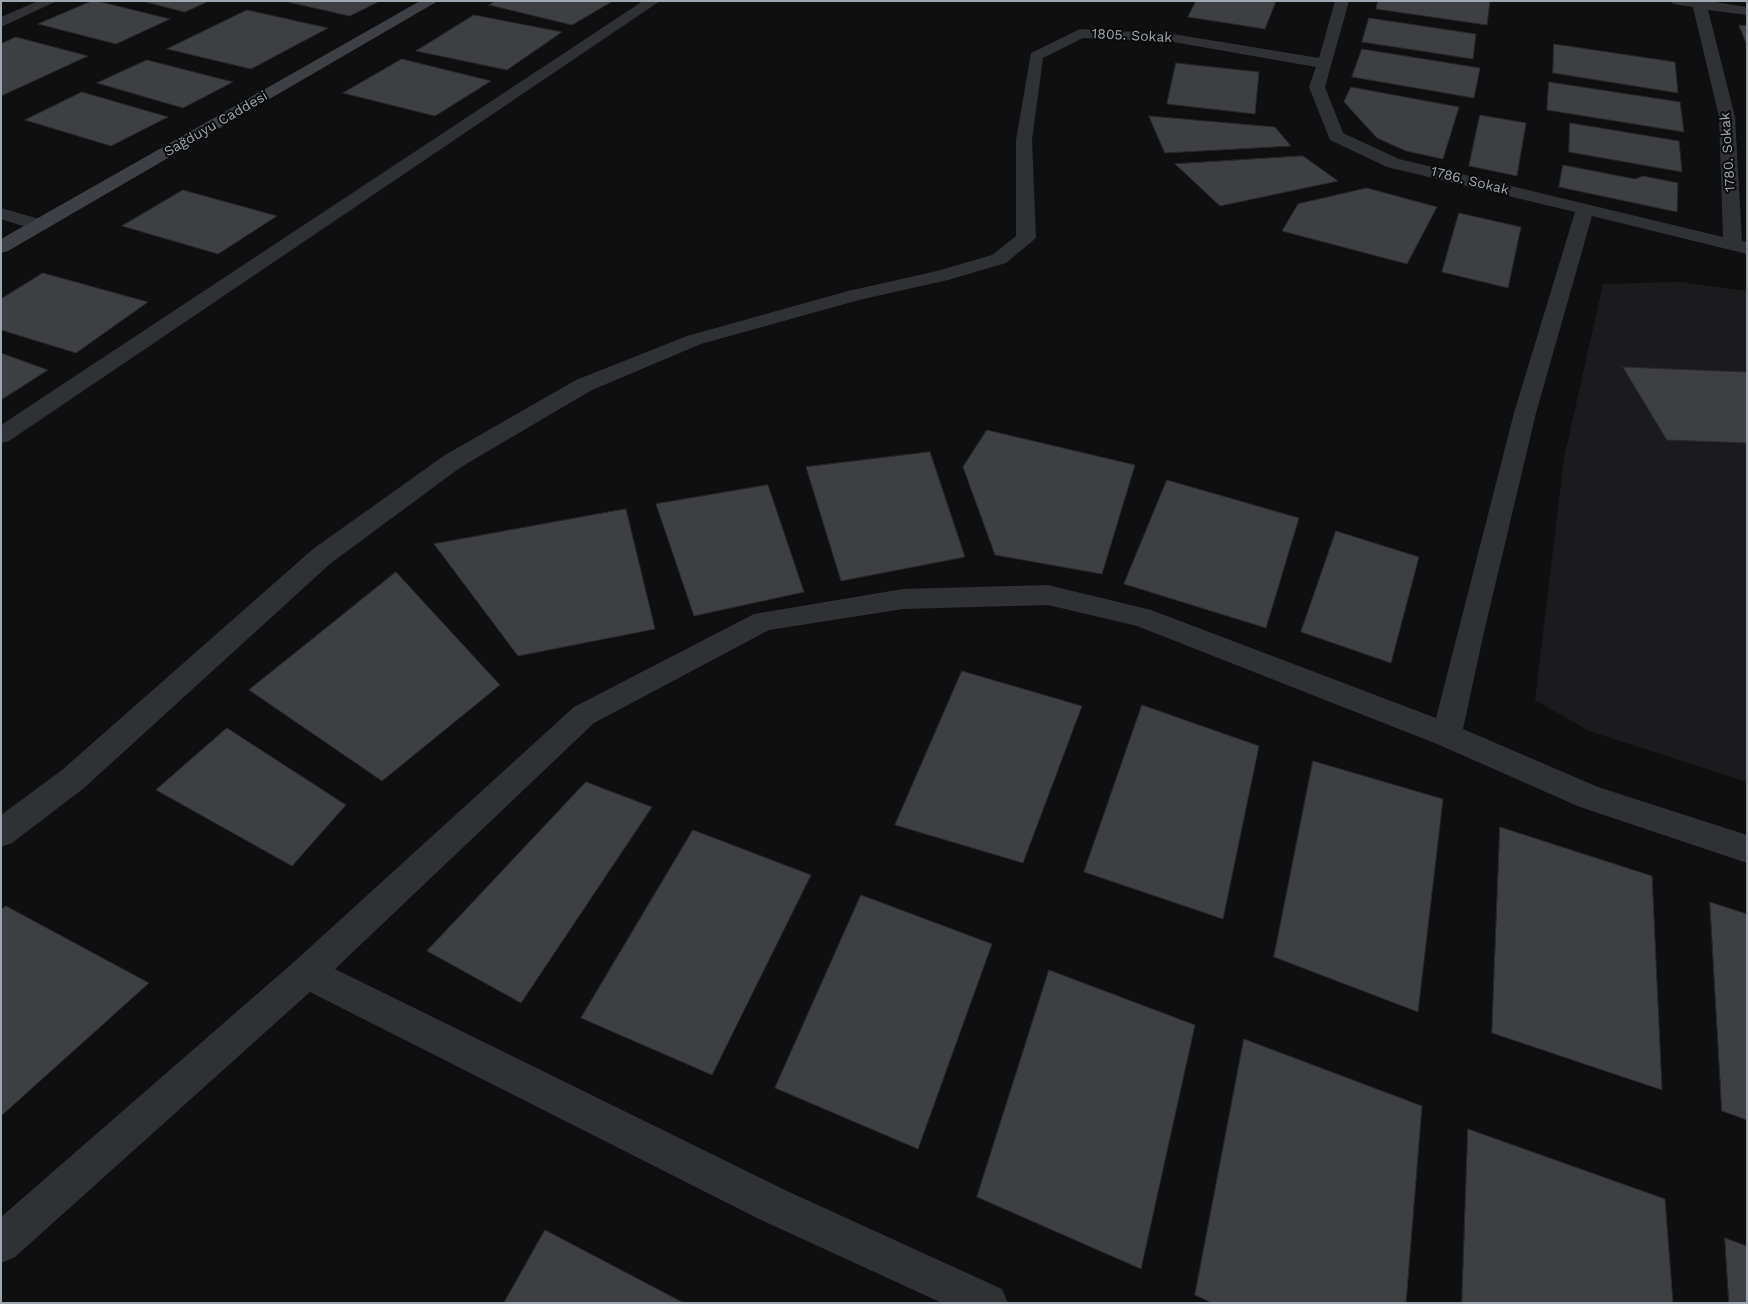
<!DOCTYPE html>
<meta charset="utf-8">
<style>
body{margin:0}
#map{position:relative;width:1748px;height:1304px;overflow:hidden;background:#0f0f10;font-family:"Work Sans",sans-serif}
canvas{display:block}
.frame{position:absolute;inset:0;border:2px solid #9fa7b1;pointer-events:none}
</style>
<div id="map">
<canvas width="1748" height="1304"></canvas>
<div class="frame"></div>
</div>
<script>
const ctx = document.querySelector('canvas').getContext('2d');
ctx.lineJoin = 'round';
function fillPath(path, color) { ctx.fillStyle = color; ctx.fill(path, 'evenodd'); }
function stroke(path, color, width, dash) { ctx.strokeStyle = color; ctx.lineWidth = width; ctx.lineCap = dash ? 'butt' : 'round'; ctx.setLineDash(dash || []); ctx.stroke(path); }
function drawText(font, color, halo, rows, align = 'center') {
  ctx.font = font + ' "Work Sans",sans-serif'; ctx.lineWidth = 4; ctx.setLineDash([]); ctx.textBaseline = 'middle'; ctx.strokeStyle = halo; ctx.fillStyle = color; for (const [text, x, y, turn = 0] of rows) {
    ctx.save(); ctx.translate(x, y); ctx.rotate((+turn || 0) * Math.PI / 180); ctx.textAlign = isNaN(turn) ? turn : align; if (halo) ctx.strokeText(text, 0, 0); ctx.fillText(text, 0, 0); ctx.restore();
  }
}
const built = new Path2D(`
 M1680,282L1747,291V782L1589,731L1535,700L1564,458L1603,284Z`);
const building = new Path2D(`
 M92,1H97L170,19L116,44L38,24Z
 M142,1H209L185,12Z
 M284,1H375L378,2L350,16Z
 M496,1H613L572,25L489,5Z
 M1196,1H1276L1265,29L1188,17Z
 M1378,1H1490L1487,25L1376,9Z
 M247,10L328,28L251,69L167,49Z
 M474,15L562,32L507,70L416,51Z
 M1369,18L1476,34L1473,59L1362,42Z
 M1739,25L1747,26V45Z
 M16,37L88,56L1,96V44Z
 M1554,44L1675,62L1678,93L1553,73Z
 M1362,49L1480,68L1474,98L1352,77Z
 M402,59L491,81L435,116L343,93Z
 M147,60L233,82L183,108L97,83Z
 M1176,63L1259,72L1255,114L1167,104Z
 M1549,82L1680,102L1684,132L1547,110Z
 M1351,87L1459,107L1443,159L1406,151L1377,138L1344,102Z
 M82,92L168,117L111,146L25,120Z
 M1480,115L1526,123L1517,176L1469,166Z
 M1149,116L1275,127L1291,146L1165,153Z
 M1570,123L1679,141L1682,172L1569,152Z
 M1303,156L1338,181L1220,206L1175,164Z
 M1563,165L1635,179L1643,176L1678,183L1677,212L1559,187Z
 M1367,188L1437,207L1407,264L1282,231L1298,204Z
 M183,190L277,216L218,254L122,226Z
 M1459,213L1521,227L1508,288L1442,272Z
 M43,273L148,302L76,353L1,330V299Z
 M1,353L48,370L1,400Z
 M1623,367L1747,372V443L1667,440Z
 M987,430L1135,465L1102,574L995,555L963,467Z
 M930,452L965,557L841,581L806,467Z
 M1167,480L1299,518L1266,628L1124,584Z
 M768,485L804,592L694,616L656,504Z
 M626,509L655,629L518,656L434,544Z
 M1336,531L1419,557L1391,663L1301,632Z
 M396,572L500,685L382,781L249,690Z
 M962,671L1082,706L1023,863L895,825Z
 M1142,705L1259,746L1223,919L1084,872Z
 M227,728L346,805L292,866L156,790Z
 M1313,761L1443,799L1418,1012L1274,957Z
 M586,782L652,807L521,1003L427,951Z
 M1500,827L1652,876L1662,1090L1492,1033Z
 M693,830L811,875L712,1075L581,1018Z
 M861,895L992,944L918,1149L775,1088Z
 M1710,902L1747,914V1120L1722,1111Z
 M6,906L149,983L1,1116V910Z
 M1049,970L1195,1025L1141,1269L977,1197Z
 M1244,1039L1422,1106L1406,1303H1212L1195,1295Z
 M1468,1129L1665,1199L1673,1303H1462Z
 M545,1230L684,1303H504Z
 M1725,1238L1747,1246V1303H1729Z`);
const street = new Path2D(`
 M38,1H57L1,27V17Z
 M643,1H660L9,441L1,443V425Z
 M1335,1H1349L1325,87L1343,133L1399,159L1723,237L1719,117L1693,7L1673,4L1671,1H1709L1747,7V15L1708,10L1735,117L1742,241L1747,242V254L1592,216L1536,413L1484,632L1463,729L1598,787L1747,835V863L1580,807L1437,744L1137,626L1048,605L903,609L769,630L594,723L335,969L787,1191L1002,1289L1008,1303H942L759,1219L310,992L15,1257L1,1263V1217L295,961L574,707L754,614L903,589L1048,585L1151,610L1436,718L1514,413L1575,212L1387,167L1330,140L1309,87L1316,67L1173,42L1083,38L1043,58L1032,140L1036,238L1006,263L948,280L859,300L701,344L592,390L461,467L331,563L84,788L12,843L1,847V815L62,770L313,549L445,455L576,380L687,336L848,291L937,271L992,255L1016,236V140L1031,53L1080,29L1173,34L1319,58Z
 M1,208L46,221L48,225L46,229L39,231L1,219Z`);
const secondary = new Path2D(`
 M420,1H438L8,251L1,253V239Z`);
const farStreetnames = [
 ["1805. Sokak",1132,36,3],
 ["Sağduyu Caddesi",216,124,-30],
 ["1780. Sokak",1728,152,-94],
 ["1786. Sokak",1470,181,14]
];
fillPath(built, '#1b1b1d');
fillPath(building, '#3e3f43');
stroke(building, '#29292c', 1);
fillPath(street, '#303135');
fillPath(secondary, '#3e4045');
drawText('14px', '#9fa7b1', '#0a0a0b', farStreetnames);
</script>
